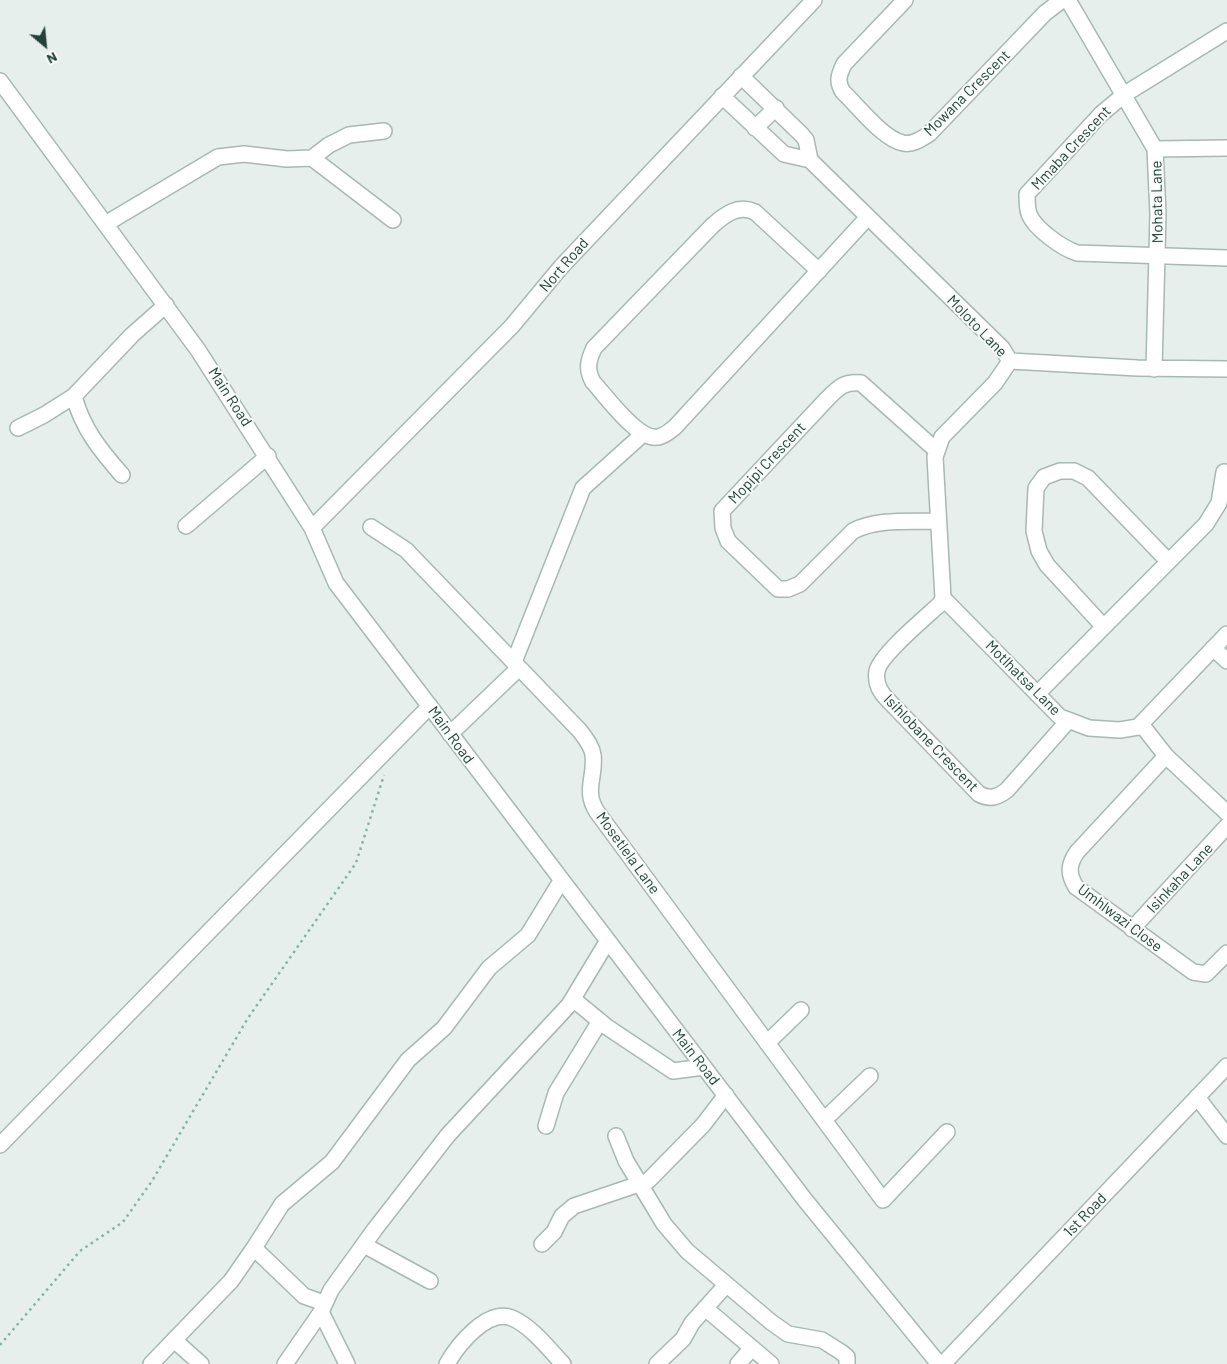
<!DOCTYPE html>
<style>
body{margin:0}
#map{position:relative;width:1227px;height:1364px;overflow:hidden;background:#e6efeb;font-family:Barlow,sans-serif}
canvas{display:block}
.north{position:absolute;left:20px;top:20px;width:50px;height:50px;-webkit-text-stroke:4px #f7fbf9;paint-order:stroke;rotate:152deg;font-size:14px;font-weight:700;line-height:20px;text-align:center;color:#24423a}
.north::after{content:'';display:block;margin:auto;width:18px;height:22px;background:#24423a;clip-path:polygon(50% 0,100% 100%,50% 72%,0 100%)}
</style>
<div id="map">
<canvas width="1227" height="1364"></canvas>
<div class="north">N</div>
</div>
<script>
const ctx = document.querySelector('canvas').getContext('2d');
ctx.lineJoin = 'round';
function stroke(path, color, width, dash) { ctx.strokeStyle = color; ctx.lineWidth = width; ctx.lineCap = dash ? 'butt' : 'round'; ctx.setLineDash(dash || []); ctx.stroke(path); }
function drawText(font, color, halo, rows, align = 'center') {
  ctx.font = font + ' Barlow,sans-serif'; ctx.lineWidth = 4; ctx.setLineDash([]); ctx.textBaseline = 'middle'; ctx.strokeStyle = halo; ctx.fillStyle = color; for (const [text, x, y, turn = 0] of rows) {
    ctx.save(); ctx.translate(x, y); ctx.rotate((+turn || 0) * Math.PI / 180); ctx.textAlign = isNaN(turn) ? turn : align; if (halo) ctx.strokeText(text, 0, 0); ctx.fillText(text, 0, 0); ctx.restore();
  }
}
const path = new Path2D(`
 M0,1345L80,1251L123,1222L152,1181L248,1018L356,863L384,775`);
const minor = new Path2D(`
 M905,0L844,64C839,75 836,81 843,92C858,106 883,139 903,143C913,145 921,139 929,134L1045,13L1062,0
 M1068,0L1155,149L1158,214L1154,369
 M1227,31L1125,94L1101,114L1027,194C1027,201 1027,208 1029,214C1035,229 1062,248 1077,253L1227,258
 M741,76L802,135L806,140L810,160
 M0,81L198,350L312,528L336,583L805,1200L939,1364
 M722,96L784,154L810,160
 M755,128L776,108
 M1155,149L1227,148
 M312,158L393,220
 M810,160L1002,348L1010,361
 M107,223L218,157L244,154L287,159L312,158L329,145L349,135L384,131
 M819,271L755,212C738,204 724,215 712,226L594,348C588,361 586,369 593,382C606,396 638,441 658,437C665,436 670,431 675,427L868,217
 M1010,361L995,383L942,437L935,457L943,598L940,604C926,617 880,655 877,671C875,682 880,692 887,699L979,794C990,800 998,797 1007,790L1068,721
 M1010,361L1137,368L1227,369
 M74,396C82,428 101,451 122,475
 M18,428L44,415L74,396L132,335L166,305
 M937,451L861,383C845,381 839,387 828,398L722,511L723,528L728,541L778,589H788L800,584L853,531C878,518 911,522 938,521
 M186,526L268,456
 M371,527L406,550L580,731C585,738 592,746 593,755C596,777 583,790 597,812L883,1200L947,1132
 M312,528L512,326L561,267L814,0
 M943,598L1060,717L1089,728L1120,730L1138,727L1227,634
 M1103,626L1047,565L1039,551L1034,531L1036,488L1044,477L1060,471H1074L1088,478L1168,561
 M1213,648L1227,661
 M514,662L583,488L643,434
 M1037,694L1206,524L1219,503L1224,472
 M1141,724L1166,756L1227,813
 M450,734L519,668
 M1166,756L1077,852C1068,865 1068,874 1076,887L1193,972L1206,974L1227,953
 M1132,929L1227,826
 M573,999L607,1027L673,1071L704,1067
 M767,1043L801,1010
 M1197,1097L1227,1136
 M824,1120L870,1076
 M546,1126L556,1093L600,1021
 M616,1136L626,1161L664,1224L687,1251L771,1322L788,1334L822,1340L841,1352L847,1357V1364
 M0,1145L430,706
 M542,1244L554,1232L562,1216L574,1206L648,1181L703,1125L726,1095
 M364,1245L430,1281
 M324,1303L304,1296L254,1248L282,1204L332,1162L408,1060L444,1028L489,968L528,935L561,881
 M705,1308L771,1364
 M321,1312L347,1364
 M174,1340L201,1364
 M151,1364L231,1281L254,1248
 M285,1364L321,1312L331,1290L375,1229L448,1135L569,1005L607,942
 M447,1364C457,1346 487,1308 512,1318C531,1326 549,1349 563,1364
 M657,1364L683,1339L692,1323L726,1285
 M738,1364L752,1348
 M943,1364L1227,1066`);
const streetNames = [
 ["Mowana Crescent",967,93,-45],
 ["Mmaba Crescent",1071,148,-47],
 ["Mohata Lane",1157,202,-91],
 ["Nort Road",564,265,-49],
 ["Moloto Lane",977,326,46],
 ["Main Road",230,397,57],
 ["Mopipi Crescent",767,463,-47],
 ["Motlhatsa Lane",1023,678,45],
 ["Main Road",451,735,54],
 ["Isihlobane Crescent",931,743,46],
 ["Mosetlela Lane",628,853,54],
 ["Isinkaha Lane",1180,878,-47],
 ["Umhlwazi Close",1120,918,37],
 ["Main Road",696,1057,52],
 ["1st Road",1085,1215,-46]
];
stroke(minor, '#a8b8b2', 18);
stroke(path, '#86b3a5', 2.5, [2.5, 4]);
stroke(minor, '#fff', 15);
drawText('15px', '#24423a', '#f7fbf9', streetNames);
</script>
